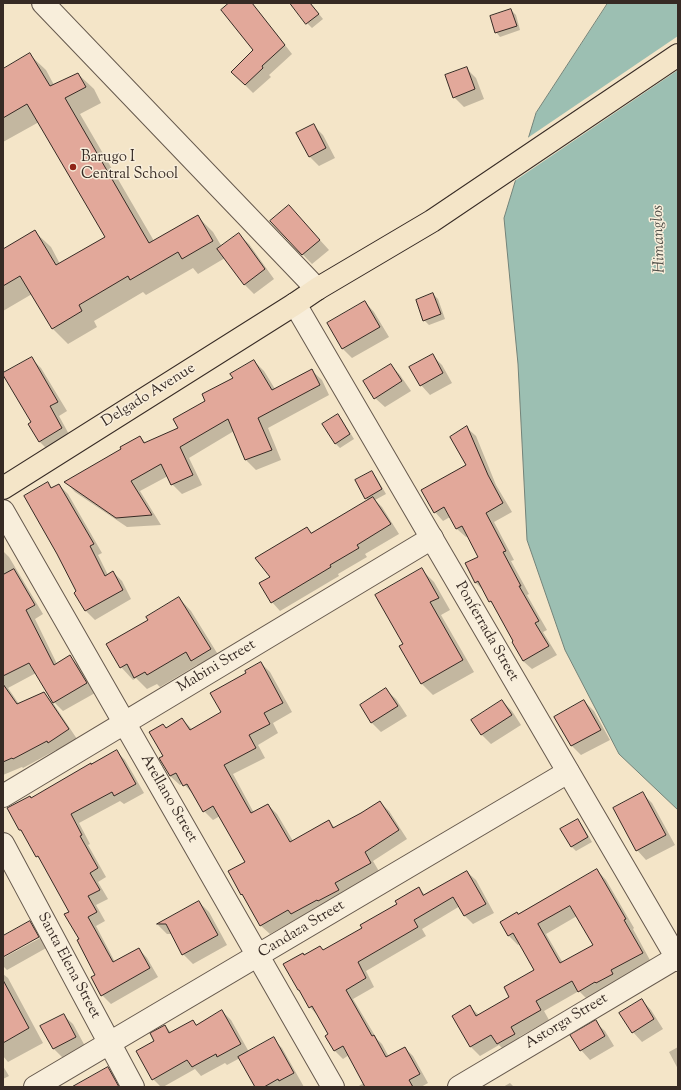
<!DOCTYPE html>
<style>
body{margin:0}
#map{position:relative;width:681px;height:1090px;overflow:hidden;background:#f4e5c8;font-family:"Sorts Mill Goudy",serif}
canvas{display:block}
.frame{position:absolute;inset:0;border:4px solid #362a24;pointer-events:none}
</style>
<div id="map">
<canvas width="681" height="1090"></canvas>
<div class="frame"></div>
</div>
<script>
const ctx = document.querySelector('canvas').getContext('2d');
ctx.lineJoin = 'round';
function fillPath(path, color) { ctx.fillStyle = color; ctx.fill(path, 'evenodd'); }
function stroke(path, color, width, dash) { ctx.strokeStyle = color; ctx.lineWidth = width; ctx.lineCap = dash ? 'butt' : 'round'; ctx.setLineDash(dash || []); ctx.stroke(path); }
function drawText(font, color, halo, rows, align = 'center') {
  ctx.font = font + ' "Sorts Mill Goudy",serif'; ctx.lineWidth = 3; ctx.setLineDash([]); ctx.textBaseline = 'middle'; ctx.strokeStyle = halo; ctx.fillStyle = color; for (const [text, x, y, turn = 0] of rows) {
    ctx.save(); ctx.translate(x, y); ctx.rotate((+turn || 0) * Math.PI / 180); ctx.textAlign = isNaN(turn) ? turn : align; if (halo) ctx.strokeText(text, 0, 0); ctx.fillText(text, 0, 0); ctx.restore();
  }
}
const water = new Path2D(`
 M608,3H678V810L619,754L565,650L527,540L518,364L504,218L536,113Z`);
const pier = new Path2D(`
 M678,36V70L513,182L526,139Z`);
const shadow = new Path2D(`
 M231,3H252L292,54L269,75L271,77L253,93L232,72L254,50Z
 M298,3H310L323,19L312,28L307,23Z
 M511,10L516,15L520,30L500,37L496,32Z
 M30,55L46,70L54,85L78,74L94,89L101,103L80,114L154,241L197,216L213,232L222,247L239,235L249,244L274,279L254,294L244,284L225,258L198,274L193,268L146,295L143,292L94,321L97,327L68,344L52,328L32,294L3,311V250L35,232L51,247L60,264L106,237L39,122L3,142V70Z
 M466,68L476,78L484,99L464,107L454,97Z
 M314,126L323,135L335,158L319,166L309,156Z
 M289,206L329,250L312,264L271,222Z
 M433,294L438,299L445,319L429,325L424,320Z
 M365,302L374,312L389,337L352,358L343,349L328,323Z
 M432,355L442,365L452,383L430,395L421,385Z
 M31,358L41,368L67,411L59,416L71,438L49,451L39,441L32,422Z
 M254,361L264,371L275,389L311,370L322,380L329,395L268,428L281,460L256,470L246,460L234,431L189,458L202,485L182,494L172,484L168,476L140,491L161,525L127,527L75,492L66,482L123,449L140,437L146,443L179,428L206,401L235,379Z
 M391,365L400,375L411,391L385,407L375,398Z
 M337,416L342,420L354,439L340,448L335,443Z
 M467,428L476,436L496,485L512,512L494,522L514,560L511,561L529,594L527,595L547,630L543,632L557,655L532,669L523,661L515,641L496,608L490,601L484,591L476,583L467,564L480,557L469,536L466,537L457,529L450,517L443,521L435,512L468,465Z
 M371,472L376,477L386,494L375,500L382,507L399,534L365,554L367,557L338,574L339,576L280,611L272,602L271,577L307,529L312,533L368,501L366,498Z
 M48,484L53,489L59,485L68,494L102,553L98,555L108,575L113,572L122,581L131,599L95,620L86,611L78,592Z
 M3,551L9,557L43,614L35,619L57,664L70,657L79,666L95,693L63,711L54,702L36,673L8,688L19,704L43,693L53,703L77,739L58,751L56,750L23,768L22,767L3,775Z
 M422,570L434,582L450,610L441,615L474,672L433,695L421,683L405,645Z
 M179,598L191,611L222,661L204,672L197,665L160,687L157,684L147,689L136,678L133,680L121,667Z
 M261,663L270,672L292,712L273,723L278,733L258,745L265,758L233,774L254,813L268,805L277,814L293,841L329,821L335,828L380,802L389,811L407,839L373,861L380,873L343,892L347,899L301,922L297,919L270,934L260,925L246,898L242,894L246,862L220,816L213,820L204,811L194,794H193L183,783L180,785L170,776L161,759L164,757L163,725L167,729L182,719L192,729L222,713L247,673Z
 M386,690L396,699L407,716L381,732L372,723L361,705Z
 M502,701L512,711L521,725L491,744L482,735L472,720Z
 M584,701L594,711L610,740L581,755L572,746L556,717Z
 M117,752L125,760L144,793L124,804L120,801L79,823L90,844L88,845L106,877L98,882L108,899L96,905L105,921L96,926L115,962L139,949L147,958L158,977L111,1004L102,995L97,975L80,940L70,912L42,861L37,856L25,834L20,830L31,799Z
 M643,794L652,803L675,845L646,860L637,850Z
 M577,820L582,825L592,842L576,851L571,846Z
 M597,870L606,880L634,928L633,929L651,962L588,1000L579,991L544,1011L549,1020L519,1037L523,1044L507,1053L499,1045L480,1056L470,1046V1007L479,1015L511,998L536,971L520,944L518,945L509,936L501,922L518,915ZM577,916L594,945L563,963L546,934Z
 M467,872L476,880L494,913L473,924L465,916L460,906L422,929L426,936L366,971L374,987L353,999L377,1039L382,1044L389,1057L405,1048L413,1056L428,1083L421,1087H357L364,1083L349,1055L343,1059L334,1050L329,1035L318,1016L310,1007L302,994L298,990L304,956L324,951L363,928L398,904L419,888L425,895Z
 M199,902L209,912L227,945L193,964L183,954L172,934H167L158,925Z
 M30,922L39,932L41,935L3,956V937Z
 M42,937L48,947L7,970L3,966V958Z
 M3,974L8,978L43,1043L8,1062L3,1056Z
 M642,1000L651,1010L663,1029L642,1042L633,1032Z
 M222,1011L231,1020L249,1052L273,1039L282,1048L304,1087H256L240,1058L227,1065L225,1063L201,1076L195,1069L163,1087H161L153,1079L156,1041L165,1026L172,1033L193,1021L197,1025Z
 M63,1015L73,1024L85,1046L63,1058L54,1049L42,1027Z
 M595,1022L605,1031L614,1046L590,1060L581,1050Z
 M678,1047V1069L669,1052Z
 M3,1066L9,1076L3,1079Z
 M108,1068L117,1078L123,1087H92Z
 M510,1083L514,1087H503Z`);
const building = new Path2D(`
 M229,3H252L285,45L262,66L263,68L245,85L231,72L253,50L221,10Z
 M290,3H310L319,14L306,24Z
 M511,9L517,26L495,33L490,16Z
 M30,53L50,86L78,73L86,87L65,98L149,243L198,215L213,241L182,259L178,252L130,280L128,276L79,305L82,311L52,329L20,276L3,286V249L35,230L56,265L105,237L27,104L3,118V69Z
 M467,67L475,89L453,98L445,75Z
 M314,124L326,148L309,157L296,133Z
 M289,205L320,240L302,255L270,221Z
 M239,233L265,269L244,285L217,249Z
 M433,293L441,314L423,321L416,300Z
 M365,301L380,327L342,349L327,323Z
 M433,354L443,373L420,386L409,367Z
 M32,357L58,402L50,406L62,428L39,442L28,424L31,422L3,375V373Z
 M254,360L272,390L312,369L320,385L258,418L272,450L245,460L228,419L180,447L193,475L171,485L161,464L131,481L152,515L116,518L64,482L121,449L120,447L140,436L144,443L178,428L173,419L205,401L202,394L233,378L230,374Z
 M391,364L402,381L374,399L363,381Z
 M338,414L350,434L335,444L322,424Z
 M467,426L488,475L503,503L486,513L506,551L503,552L521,586H519L539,621L535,623L549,646L523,661L512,642L513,641L491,601L489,602L478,581L475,583L465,563L478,557L462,526L456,529L444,507L434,513L421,490L466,465L450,437Z
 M372,471L382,489L365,499L355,480Z
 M48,482L51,488L59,484L94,544L90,546L105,576L113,571L123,590L85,611L74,593L76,591L57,554L24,496Z
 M373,497L391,524L357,545L359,548L330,565L331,567L271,603L259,583L270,577L255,558L307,527L311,533Z
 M422,568L439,598L430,602L463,660L421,684L399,646L403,644L375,595Z
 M14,569L35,605L26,610L54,665L70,655L87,683L53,703L29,663L3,676V575Z
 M179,597L211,649L191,661L186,652L147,675L145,672L134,678L127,664L120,668L106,644L148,620L146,617Z
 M261,662L283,703L264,713L270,724L249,735L256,748L224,765L251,813L268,804L290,842L329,820L333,828L361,813L380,801L399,830L365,852L371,863L335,883L339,890L318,901L317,900L291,914L288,910L260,926L242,894L241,895L228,871L245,862L213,806L203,812L187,784L183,786L176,773L170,776L159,758L163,756L149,732L163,724L166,728L182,718L190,730L221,712L210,693L246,673L245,671Z
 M3,684L17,704L44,692L69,729L48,743L47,741L13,759L12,758L3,762Z
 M386,688L398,706L371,723L360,705Z
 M502,700L512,715L481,735L471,720Z
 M584,700L601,730L571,746L554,717Z
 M117,750L136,784L114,796L112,792L71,814L82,835L80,836L98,868L90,873L100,890L88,896L97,912L88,917L113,962L139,948L150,968L101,996L91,977L95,975L77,940L79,939L64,914L69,912L38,856L36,857L21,830H19L7,808L30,796L31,798L91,763V764Z
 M643,792L666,835L636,851L613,808Z
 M578,819L588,837L571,847L560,829Z
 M597,869L626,919L624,920L643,953L611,970L613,974L596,983L595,982L578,992L572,981L536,1001L541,1010L511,1027L515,1034L497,1044L491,1035L470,1047L452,1016L470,1005L476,1016L509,997L504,987L534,970L513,933L508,936L500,922L517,912L518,914ZM570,906L593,945L560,963L538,924Z
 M467,871L486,904L464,916L453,897L414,920L418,927L358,962L366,978L346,990L372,1036L374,1035L386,1057L405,1047L420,1074L409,1080L413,1087H365L343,1046L334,1051L325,1036L328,1034L312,1006L309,1008L299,990H298L283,964L303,953L304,955L320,946L323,950L362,928L360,925L397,904L395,901L419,887L423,895Z
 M199,901L218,935L182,955L166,924H157Z
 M30,921L39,937L3,957V936Z
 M3,980L29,1028L3,1043Z
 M642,999L654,1019L632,1033L619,1013Z
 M222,1010L241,1044L217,1057L216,1054L192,1067L187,1060L152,1080L136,1051L154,1041L150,1033L165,1025L169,1033L193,1020L196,1025Z
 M64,1014L76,1037L53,1049L40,1026Z
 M596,1020L605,1036L580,1051L570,1035Z
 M274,1037L294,1073L279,1081L278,1079L264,1087H255L238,1057Z
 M108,1067L119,1087H72Z`);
const minor = new Path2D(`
 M43,3L317,289
 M3,511L333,1087
 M3,796L432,538
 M3,844L133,1087
 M35,1087L568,772
 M459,1087L676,958`);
const tertiary = new Path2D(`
 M295,304L678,960`);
const primary = new Path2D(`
 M3,488L295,304L317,289L432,221L678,55`);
const markers = [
 [73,167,4,"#8f2418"]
];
const poiNames = [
 ["Barugo I",81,158],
 ["Central School",81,175]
];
const streetNames = [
 ["Delgado Avenue",149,396,-32],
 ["Ponferrada Street",486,632,60],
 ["Mabini Street",217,667,-31],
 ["Arellano Street",168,799,60],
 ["Candaza Street",302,930,-31],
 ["Santa Elena Street",68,966,62],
 ["Astorga Street",567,1022,-31]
];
const waterNames = [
 ["Himanglos",660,239,-92]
];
fillPath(water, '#9cbfb2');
stroke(water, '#738379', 1);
fillPath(pier, '#f4e5c8');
fillPath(shadow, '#0003');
fillPath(building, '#e2a89a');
stroke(building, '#362a24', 1);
stroke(minor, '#66594d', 24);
stroke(tertiary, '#66594d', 24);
stroke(primary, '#362a24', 24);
stroke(minor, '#f8eedb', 22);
stroke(tertiary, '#f8eedb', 22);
stroke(primary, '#f4e5c8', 22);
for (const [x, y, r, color] of markers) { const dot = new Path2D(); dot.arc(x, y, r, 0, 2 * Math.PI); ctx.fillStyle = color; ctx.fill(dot); stroke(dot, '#f8eedb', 1.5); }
drawText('15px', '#362a24', '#f8eedb', poiNames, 'left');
drawText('15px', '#362a24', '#f8eedb', streetNames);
drawText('italic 16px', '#504f48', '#f8eedb', waterNames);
</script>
